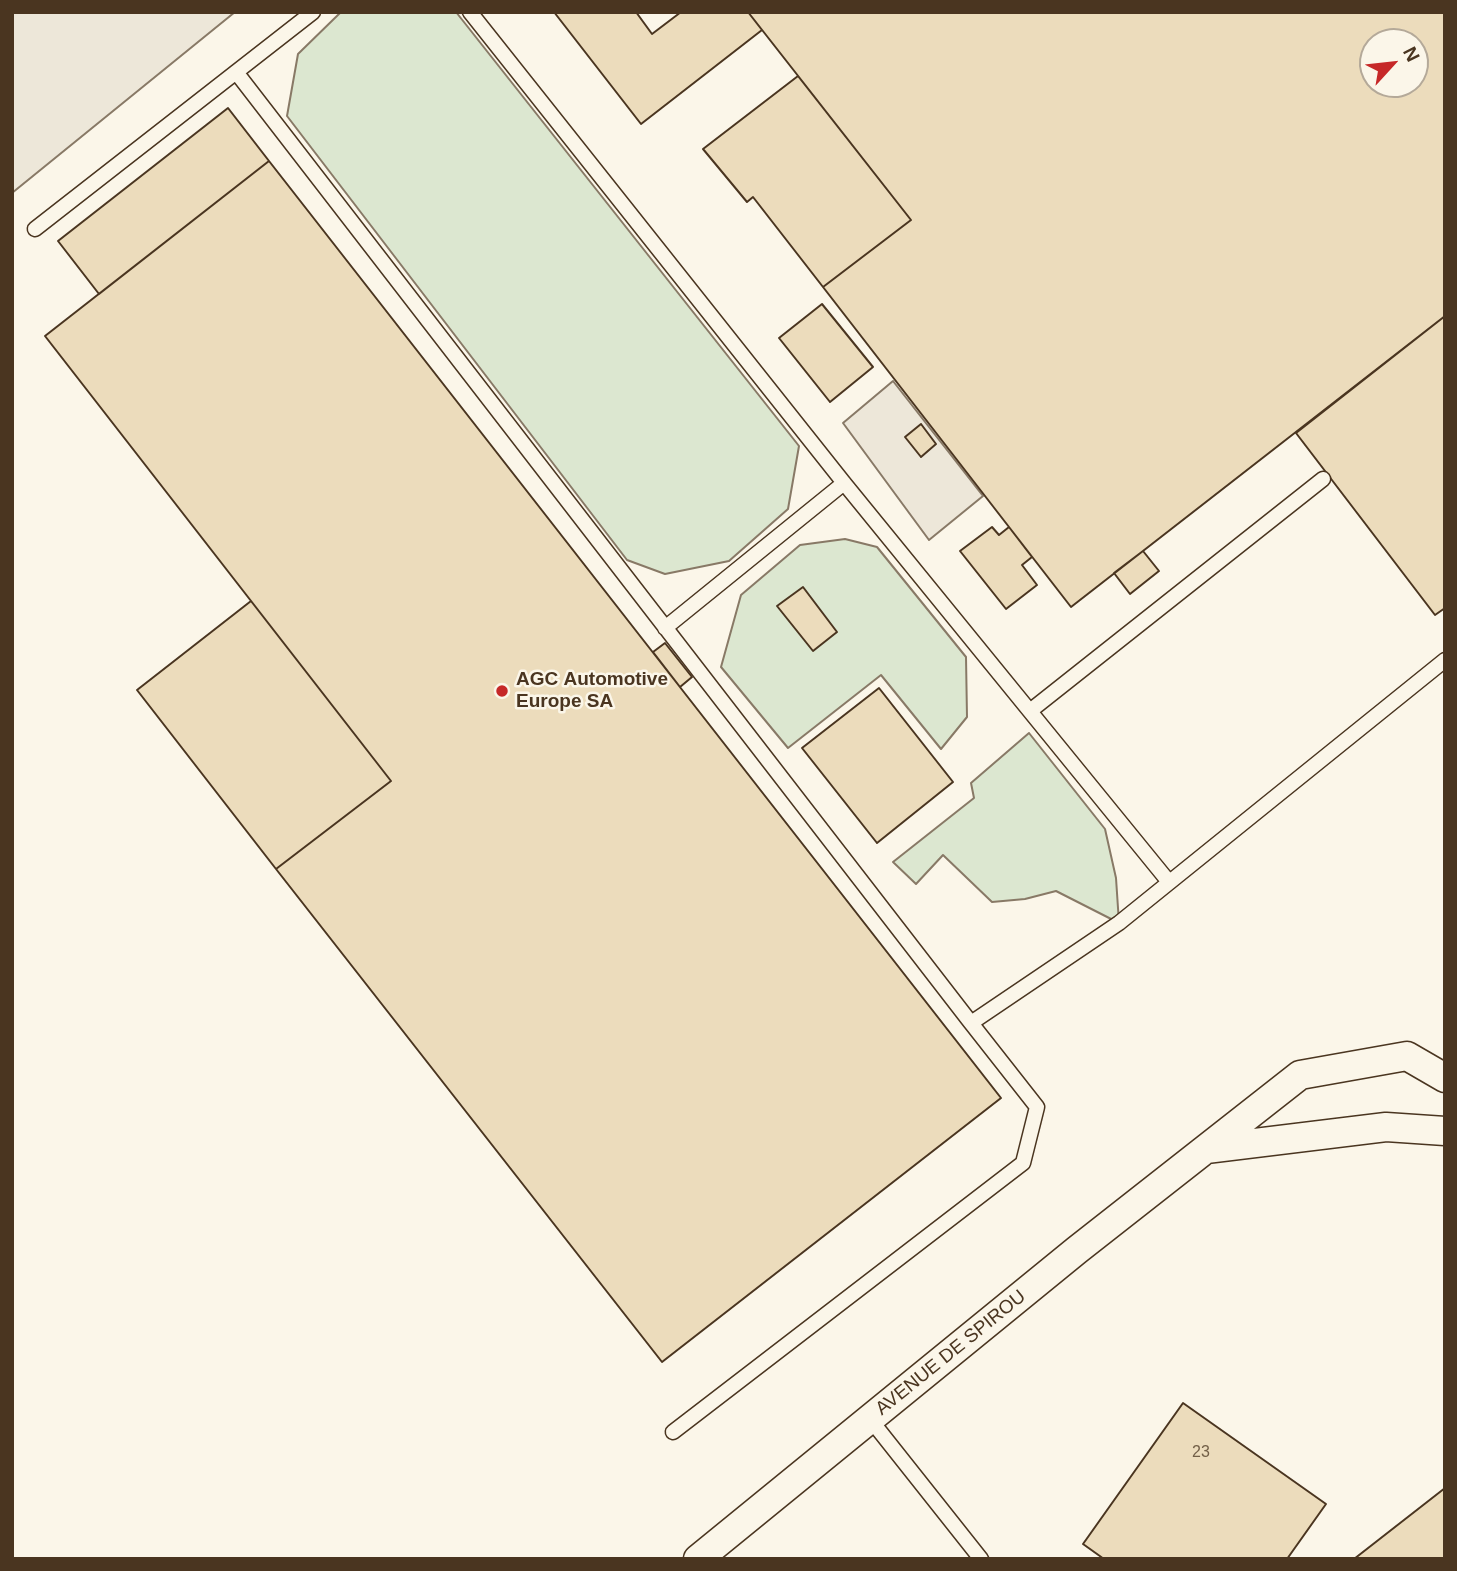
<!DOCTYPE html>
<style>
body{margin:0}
#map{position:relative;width:1457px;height:1571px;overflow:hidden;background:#fbf6e9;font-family:Arial,sans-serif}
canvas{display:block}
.frame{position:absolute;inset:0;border:14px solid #4a3520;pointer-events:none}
.north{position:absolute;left:1359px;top:28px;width:70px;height:70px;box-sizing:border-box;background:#fbf6e9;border:2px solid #b4a999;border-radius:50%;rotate:63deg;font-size:19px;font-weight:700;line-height:28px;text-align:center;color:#4a3520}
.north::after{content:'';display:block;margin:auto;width:24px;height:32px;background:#c62828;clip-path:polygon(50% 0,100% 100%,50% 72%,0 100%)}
</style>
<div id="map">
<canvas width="1457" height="1571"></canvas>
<div class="frame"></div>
<div class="north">N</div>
</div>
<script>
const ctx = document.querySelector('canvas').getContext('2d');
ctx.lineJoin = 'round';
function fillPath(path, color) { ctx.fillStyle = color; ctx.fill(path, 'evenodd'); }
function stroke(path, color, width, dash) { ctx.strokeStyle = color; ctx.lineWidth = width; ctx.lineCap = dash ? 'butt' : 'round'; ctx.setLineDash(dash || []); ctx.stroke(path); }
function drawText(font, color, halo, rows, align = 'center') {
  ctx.font = font + ' Arial,sans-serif'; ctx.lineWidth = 5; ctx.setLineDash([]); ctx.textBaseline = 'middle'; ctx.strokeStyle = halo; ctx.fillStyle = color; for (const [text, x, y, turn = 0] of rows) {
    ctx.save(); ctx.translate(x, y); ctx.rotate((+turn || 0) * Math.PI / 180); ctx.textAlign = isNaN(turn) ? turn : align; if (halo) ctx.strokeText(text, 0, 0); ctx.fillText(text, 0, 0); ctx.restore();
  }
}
const green = new Path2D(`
 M341,12H456L799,446L788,509L729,561L665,574L627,560L287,116L298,54Z
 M845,539L877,547L966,657L967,717L941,749L881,675L788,748L721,667L741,595L800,545Z
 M1029,733L1105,829L1116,878L1119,923L1056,891L1025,899L992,902L943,855L916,884L893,862L974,798L971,783Z`);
const parking = new Path2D(`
 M12,12H235L12,193Z
 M893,381L983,496L929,540L843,423Z`);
const building = new Path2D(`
 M554,12H636L652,34L681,12H748L762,30L641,124Z
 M748,12H1445V316L1071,607L823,287L911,220ZM1373,42H1415V84H1373Z
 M798,76L911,220L823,287L753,197L747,202L703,149Z
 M228,108L269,161L99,294L58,241Z
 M269,161L1001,1098L662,1362L276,869L391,781L45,336Z
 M822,304L873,367L830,402L779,338Z
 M1445,316V608L1435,615L1296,433Z
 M921,424L936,444L921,457L905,437Z
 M992,527L999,535L1009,527L1032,557L1022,565L1037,585L1006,609L960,551Z
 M1143,551L1159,571L1130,594L1114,573Z
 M803,587L837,632L813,651L777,606Z
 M251,601L391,781L276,869L137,690Z
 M665,643L692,677L680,687L653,652Z
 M879,688L953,782L877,843L802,748Z
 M1183,1403L1326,1504L1287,1559H1104L1083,1544Z
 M1445,1488V1559H1354Z`);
const lane = new Path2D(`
 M470,12L844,483L1169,882
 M236,72L971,1023L1119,923L1445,660
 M35,229L313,12
 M665,628L844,483
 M1030,711L1323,479
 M870,1419L981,1559
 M673,1432L1023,1163L1037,1107L971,1023`);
const street = new Path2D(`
 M1206,1149L1386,1127L1445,1131
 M698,1559L1077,1250L1300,1075L1407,1056L1445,1078`);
const markers = [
 [502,691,7,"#c62828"]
];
const numberNames = [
 ["23",1201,1453]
];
const poiNames = [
 ["AGC Automotive",516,680],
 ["Europe SA",516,702]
];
const streetNames = [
 ["AVENUE DE SPIROU",951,1353,-39]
];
fillPath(green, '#dce7d0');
stroke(green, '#887966', 2);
fillPath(parking, '#ede7d9');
stroke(parking, '#887966', 2);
fillPath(building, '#ecdcbc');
stroke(building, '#4a3520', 2);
stroke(lane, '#4a3520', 17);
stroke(street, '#4a3520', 31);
stroke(lane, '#fbf6e9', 14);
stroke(street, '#fbf6e9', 28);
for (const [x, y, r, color] of markers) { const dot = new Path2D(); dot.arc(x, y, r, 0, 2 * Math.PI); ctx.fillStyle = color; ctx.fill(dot); stroke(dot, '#fbf6e9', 2.5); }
drawText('16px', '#725f47', null, numberNames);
drawText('bold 19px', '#4a3520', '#fbf6e9', poiNames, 'left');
drawText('19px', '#4a3520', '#fbf6e9', streetNames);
</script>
